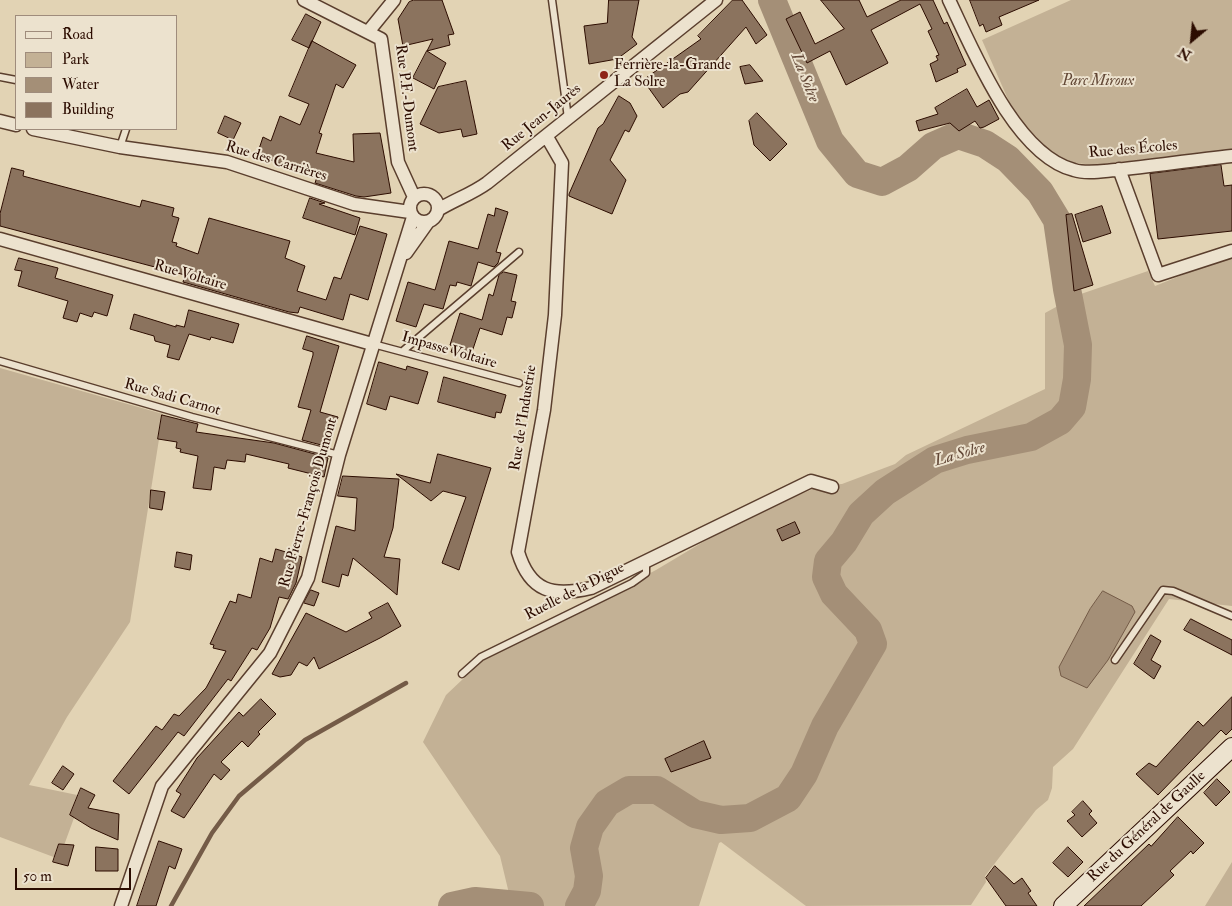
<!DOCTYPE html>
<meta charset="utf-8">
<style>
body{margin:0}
#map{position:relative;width:1232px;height:906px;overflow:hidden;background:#e2d3b4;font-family:"IM FELL Double Pica",serif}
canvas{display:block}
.legend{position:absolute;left:15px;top:15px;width:162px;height:115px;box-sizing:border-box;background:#ece2ce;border:1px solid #9f8c7c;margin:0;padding:6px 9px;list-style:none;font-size:15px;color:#2c0c00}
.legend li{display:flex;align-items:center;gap:10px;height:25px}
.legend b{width:25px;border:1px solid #9f8c7c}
.north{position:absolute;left:1167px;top:15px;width:50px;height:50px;-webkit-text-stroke:4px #ece2ce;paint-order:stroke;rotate:208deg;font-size:14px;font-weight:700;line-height:20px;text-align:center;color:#2c0c00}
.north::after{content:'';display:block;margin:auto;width:18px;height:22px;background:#2c0c00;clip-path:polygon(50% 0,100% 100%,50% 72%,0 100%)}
.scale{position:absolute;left:15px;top:868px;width:116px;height:22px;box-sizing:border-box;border:2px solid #2c0c00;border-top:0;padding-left:6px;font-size:15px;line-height:18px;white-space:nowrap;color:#2c0c00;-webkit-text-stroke:4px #ece2ce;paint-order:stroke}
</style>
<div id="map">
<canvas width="1232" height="906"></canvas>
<ul class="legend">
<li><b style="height:6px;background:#ece2ce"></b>Road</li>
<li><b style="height:14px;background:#c3b195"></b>Park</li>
<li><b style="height:14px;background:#a48f77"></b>Water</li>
<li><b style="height:14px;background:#8b735e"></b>Building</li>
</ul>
<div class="north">N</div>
<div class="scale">50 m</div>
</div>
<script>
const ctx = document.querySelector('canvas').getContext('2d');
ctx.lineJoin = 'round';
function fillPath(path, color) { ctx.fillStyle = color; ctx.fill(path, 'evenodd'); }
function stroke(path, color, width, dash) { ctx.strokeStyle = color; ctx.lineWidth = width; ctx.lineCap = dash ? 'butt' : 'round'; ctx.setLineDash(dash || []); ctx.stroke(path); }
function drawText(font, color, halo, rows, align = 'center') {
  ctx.font = font + ' "IM FELL Double Pica",serif'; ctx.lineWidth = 4; ctx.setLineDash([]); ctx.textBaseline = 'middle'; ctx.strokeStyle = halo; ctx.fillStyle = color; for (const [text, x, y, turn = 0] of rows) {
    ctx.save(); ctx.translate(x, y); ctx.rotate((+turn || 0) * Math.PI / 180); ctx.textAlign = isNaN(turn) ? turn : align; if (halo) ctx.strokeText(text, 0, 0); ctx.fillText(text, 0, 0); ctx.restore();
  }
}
const green = new Path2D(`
 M1071,0H1232V149L1095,165L1066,162L1046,147L1014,113L982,40Z
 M1232,255V606L1169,599L1073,749L1053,767L1052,788L1048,800L1036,810L985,876L986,882L971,905L806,906L721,842L719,843L699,906H512L500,856L423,742L446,695L482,661L656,570L745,517L823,485L842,484L895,464L906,455L1045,389V313L1078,295L1148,271L1155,286Z
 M0,368L163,414L130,622L67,717L29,785L82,796L59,859L0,837Z
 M1232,862V906H1205Z`);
const water = new Path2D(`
 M1103,591L1132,606L1135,612L1108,660L1087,688L1061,676L1059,667L1090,609Z`);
const stream = new Path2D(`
 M171,906L212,833L239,796L305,740L406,683`);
const river = new Path2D(`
 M452,906L475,901L530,906
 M579,906L587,891L589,876L584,848L590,827L607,803L629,790H657L695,814L721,820L750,818L788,798L804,774L825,726L873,644L868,630L834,594L826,577L828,561L844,542L861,514L885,492L935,460L967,450L1031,437L1060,421L1072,407L1077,379L1078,345L1067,289L1057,220L1040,192L1008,159L985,144L958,135L933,146L908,168L882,182L857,174L830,141L772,0`);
const building = new Path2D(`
 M414,0H442L454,34L448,35L450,45L427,51L433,39L403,46L398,19L409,2Z
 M609,0H639L632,37L637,44L617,59L589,64L584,26L607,23Z
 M733,0H742L767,35L756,44L746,27L688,92L680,94L663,108L643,80L701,39L698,36Z
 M821,0H859L867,17L901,0H933L944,24L947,22L966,65L957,69L958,72L936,82L930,64L938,60L936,56L939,55L928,31L932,29L920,4L871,30L888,63L846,85L830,51L807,63L786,19L800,12L815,44L844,29Z
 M970,0H1039L999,17L1002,25L986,32L983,24L980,26Z
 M306,14L321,22L309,48L292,40Z
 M312,41L356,65L343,88L336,84L319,133L322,134L316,153L354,162L353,134L380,133L391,193L364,197L356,196L315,183L317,177L257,155L263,137L271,141L280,116L300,125L309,104L289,96Z
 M427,51L446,63L434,89L413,78Z
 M750,65L763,81L745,84L740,67Z
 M466,81L477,134L463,137L461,129L439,133L420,124L438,87Z
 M967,89L977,107L989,100L999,119L984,127L980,128L975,121L959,131L950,123L919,131L916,121L938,114L935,108Z
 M619,96L630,103L637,116L629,132L625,130L610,160L626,180L612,214L569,196V194L598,128L603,124Z
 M757,113L787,144L770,161L754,145L749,121Z
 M225,116L241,123L233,140L218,133Z
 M1221,165L1224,186L1232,185V231L1158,239L1150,174Z
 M12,168L24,171L23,176L140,207L142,200L174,208L172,216L179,218L172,242L177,243L176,246L198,254L209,218L290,241L285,258L305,266L297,291L326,300L334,277L341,279L360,226L387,234L368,300L350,294L343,320L300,307L298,313L289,312L183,282L185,275L0,226V214Z
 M310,198L325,203L319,204L360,218L355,235L303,218Z
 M1102,206L1111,233L1083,242L1075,215Z
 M496,208L508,212L496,252L501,253L498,263L494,267L478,262L471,286L457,282L456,286L450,285L443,309L424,304L416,327L396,321L408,282L435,290L449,241L478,249L488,214L494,216Z
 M1072,214L1093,285L1074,291L1066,215Z
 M19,258L58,268L55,278L113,295L107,316L94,312L92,317L80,313L77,322L63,318L68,301L18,286L22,271L15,270Z
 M504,272L517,275L511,301L516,302L512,318L507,317L502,335L480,328L470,358L451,352L453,346L450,345L460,313L482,320L489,294L493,296L499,275Z
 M189,310L239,324L233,343L211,337L210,340L189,334L179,360L167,357L170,345L155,341L154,336L130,329L134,314L176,327V325L184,327Z
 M307,336L339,346L320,412L338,417L329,447L302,440L311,410L298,407L313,355V352L303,349Z
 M379,362L406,370L407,366L428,372L418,404L390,396L386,410L367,404Z
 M444,377L506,395L501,413L496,412L495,418L438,402Z
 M162,415L198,424L196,432L274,443L326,457L328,458L324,477L288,468L289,464L246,454L245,462L227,460L225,469L214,467L211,490L193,488L198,456L180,452L181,449L176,448L177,442L158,439Z
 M438,454L491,468L459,570L442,563L466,497L443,491L431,501L396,474L430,483Z
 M343,476L399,479L393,528L384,557L400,559L397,595L353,558L348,576L342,574L339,587L322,582L336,526L355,531L357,498L338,496Z
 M151,490L165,492L162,510L150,508Z
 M795,522L800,533L782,541L777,530Z
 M276,549L302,557L296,583L288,599L279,597L270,628L257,650L252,648L231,681L228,679L184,736L178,732L129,794L113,781L156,726L162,730L174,714L179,716L206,688L226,651L213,648L214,645L210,644L230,601L236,603L238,594L251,598L260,558L272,562Z
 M177,552L192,555L190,570L175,567Z
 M311,590L319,593L314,606L304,603Z
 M388,603L401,626L380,638L319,669L314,657L307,666L299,662L291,675L280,677L272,674L306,613L346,632L372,618L369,613Z
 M1191,619L1232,640V655L1184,630Z
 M1151,635L1161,641L1151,660L1161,666L1154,679L1134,664Z
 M1232,697V729L1226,735L1221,730L1158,795L1136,774L1149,763L1156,767L1198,721L1203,726Z
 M261,699L276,714L258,732L260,734L248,747L242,741L221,762L230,770L221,780L214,774L184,818L171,811L181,794L176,791L197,758L239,712L243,716Z
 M704,741L711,758L671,772L665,759Z
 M63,766L74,774L63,790L52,783Z
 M1217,779L1230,792L1216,806L1204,793Z
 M81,788L95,795L88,808L119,814L118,840L91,828L70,815Z
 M1083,801L1092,811L1089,814L1097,823L1082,837L1067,821L1075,815L1072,812Z
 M1178,817L1204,843L1193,854L1191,851L1170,871L1174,875L1141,906H1084L1149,844L1151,846Z
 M159,841L182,849L175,869L169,866L156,906H137Z
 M59,844L74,845L68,866L53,862Z
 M96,847L118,849V871H96Z
 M1068,847L1083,862L1068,877L1053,863Z
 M995,866L1014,884L1022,878L1031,891L1028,893L1037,906H1006L986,878Z`);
const lane = new Path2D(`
 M552,0L568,118
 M0,77L16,80
 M120,147L126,129
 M373,344L519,383
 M404,350L519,252
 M0,361L192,417L339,455
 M1115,660L1163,590L1173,591L1232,616
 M462,674L481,657L632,583L646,573V561`);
const street = new Path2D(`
 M304,0L381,39L398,162L414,197
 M949,0C973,50 1015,155 1074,170C1086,174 1103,171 1115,170C1154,166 1193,160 1232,156
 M368,32L394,0
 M0,121L16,125
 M33,129L120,147L227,162L354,204L410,212
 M547,137L562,163L555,315L544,410L518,552C530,592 553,597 591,588L811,481L832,487
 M1119,169L1158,275L1232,251
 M410 208a14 14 0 1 1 28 0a14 14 0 1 1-28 0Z
 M438,210C454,200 472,194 487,183L716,0
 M0,239L372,344
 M406,253L428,222
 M121,906L162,786L270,653L308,578L339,455L413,217`);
const secondary = new Path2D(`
 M1063,906L1232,747`);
const markers = [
 [604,75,5,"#8f2418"]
];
const poiNames = [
 ["Ferrière-la-Grande",614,66],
 ["La Solre",614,83]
];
const parkNames = [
 ["Parc Miroux",1098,82]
];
const streetNames = [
 ["Rue P.F.-Dumont",406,98,83],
 ["Rue Jean-Jaurès",542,118,-39],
 ["Rue des Écoles",1133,150,-5],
 ["Rue des Carrières",276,162,17],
 ["Rue Voltaire",190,276,16],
 ["Impasse Voltaire",449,351,16],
 ["Rue Sadi Carnot",172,398,16],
 ["Rue de l'Industrie",524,418,-81],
 ["Rue Pierre-François Dumont",309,503,-74],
 ["Ruelle de la Digue",575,592,-27],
 ["Rue du Général de Gaulle",1147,827,-43]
];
const waterNames = [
 ["La Solre",804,78,68],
 ["La Solre",960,455,-16]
];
fillPath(green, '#c3b195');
fillPath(water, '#a48f77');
stroke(water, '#745b47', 1);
stroke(stream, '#745b47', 4.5);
stroke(river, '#a48f77', 28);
fillPath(building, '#8b735e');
stroke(building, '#2c0c00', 1);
stroke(lane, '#5a3e2d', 9);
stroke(street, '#5a3e2d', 15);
stroke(secondary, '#2c0c00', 20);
stroke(lane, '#ece2ce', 6);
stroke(street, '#ece2ce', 12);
stroke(secondary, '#ece2ce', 18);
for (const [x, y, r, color] of markers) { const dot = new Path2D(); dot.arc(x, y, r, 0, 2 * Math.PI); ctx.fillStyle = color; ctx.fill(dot); stroke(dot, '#ece2ce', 2); }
drawText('15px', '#2c0c00', '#ece2ce', poiNames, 'left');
drawText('italic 15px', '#614634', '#ece2ce', parkNames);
drawText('15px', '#2c0c00', '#ece2ce', streetNames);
drawText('italic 16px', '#624736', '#ece2ce', waterNames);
</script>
